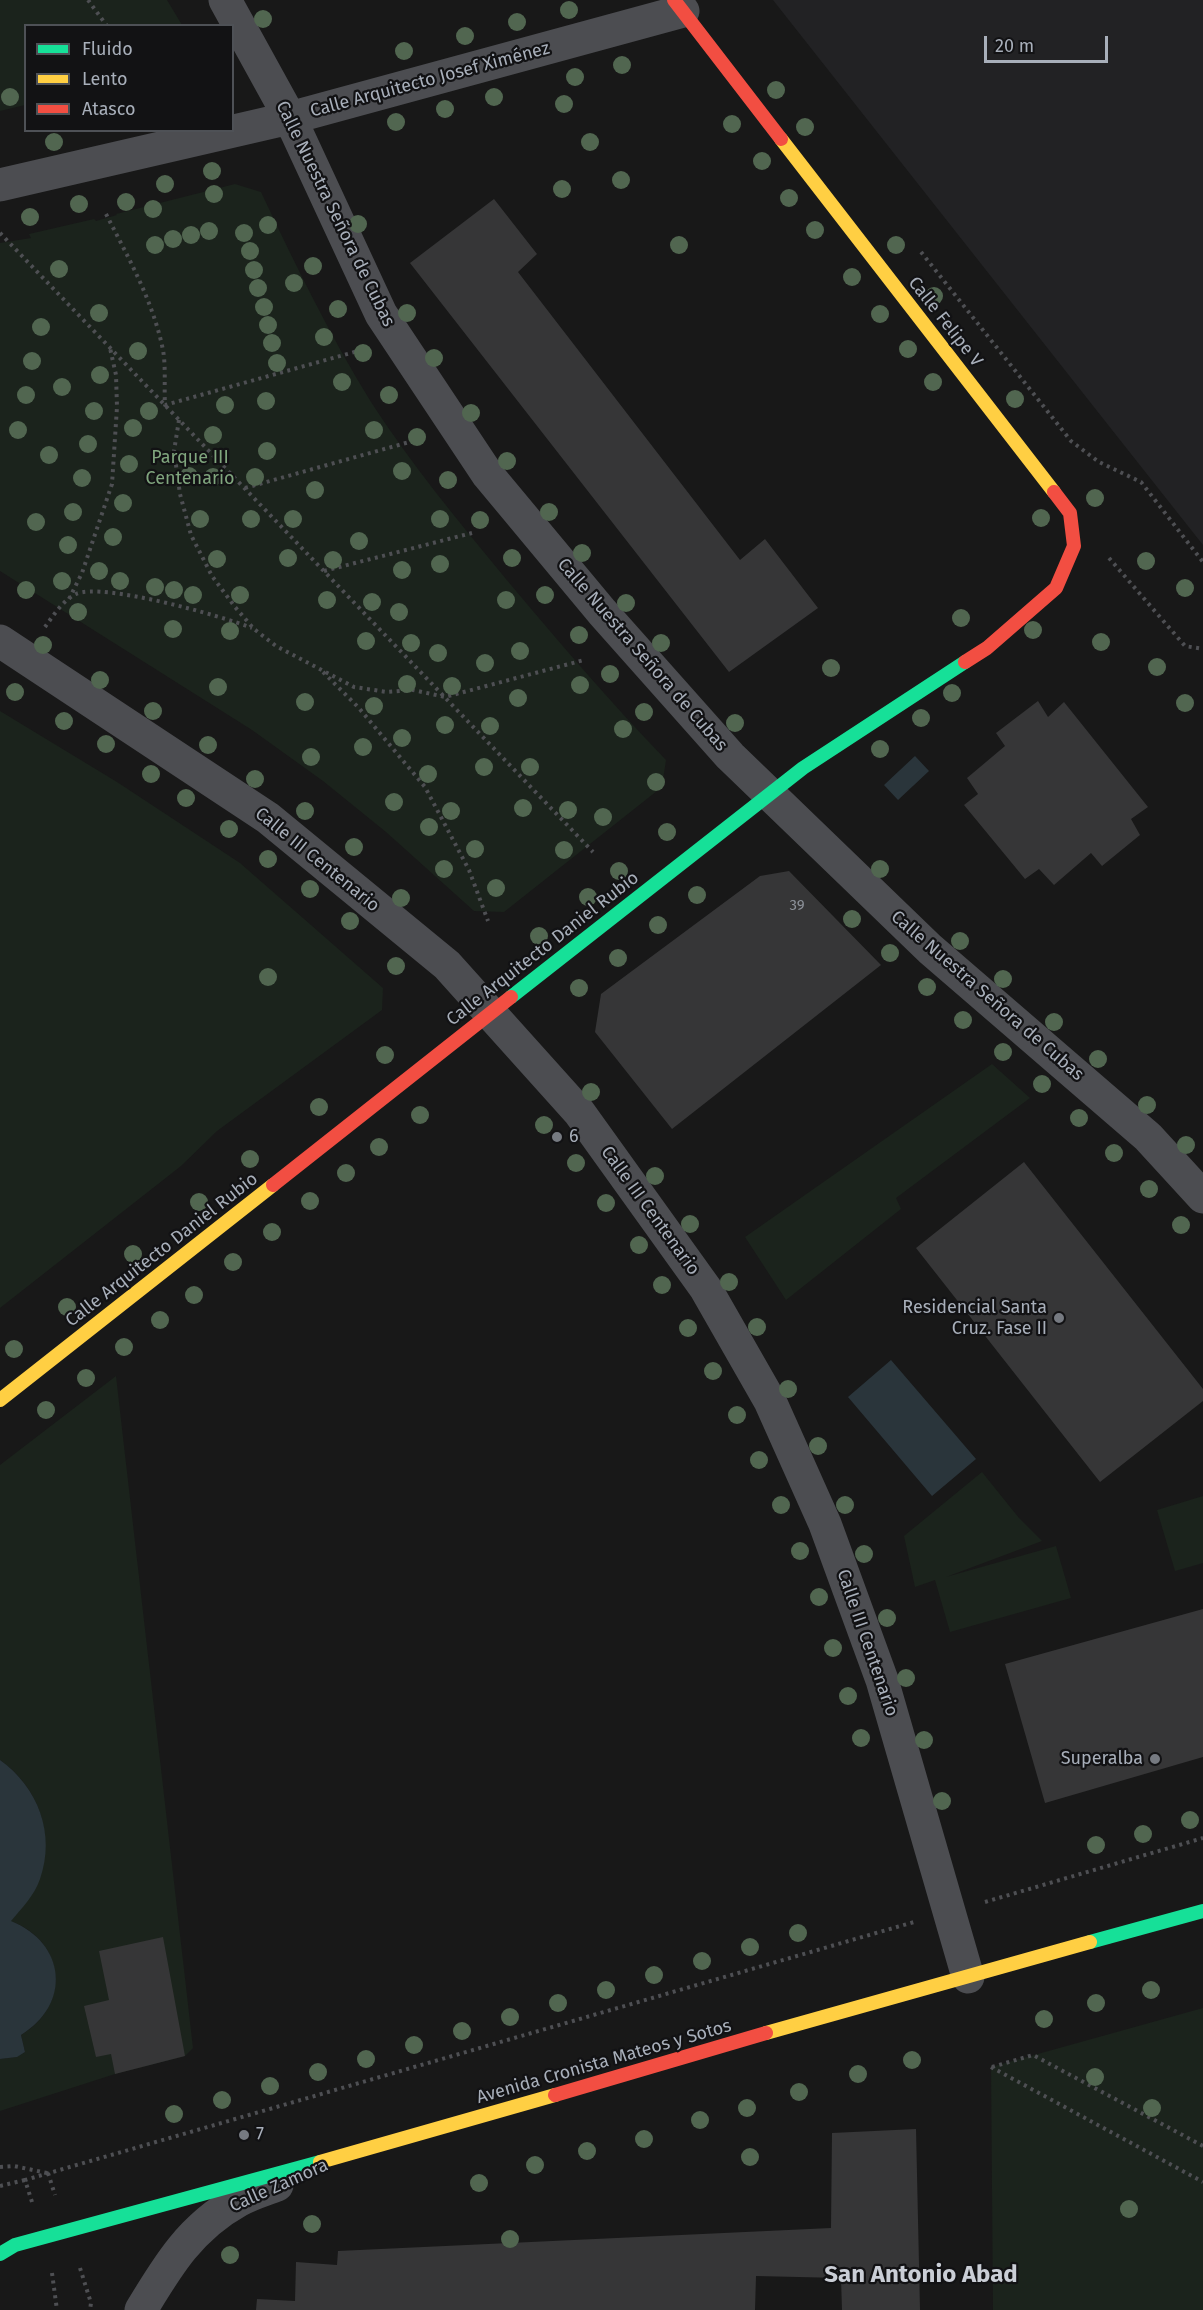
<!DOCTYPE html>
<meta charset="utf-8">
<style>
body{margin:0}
#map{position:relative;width:1203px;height:2310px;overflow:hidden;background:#181818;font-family:"Fira Sans",sans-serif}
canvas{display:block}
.legend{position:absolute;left:24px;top:24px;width:210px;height:108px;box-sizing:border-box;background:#121214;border:2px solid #4e5156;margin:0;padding:8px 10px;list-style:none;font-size:18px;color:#a8afba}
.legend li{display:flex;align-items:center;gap:12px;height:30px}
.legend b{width:30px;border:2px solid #4e5156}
.scale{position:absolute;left:984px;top:36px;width:124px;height:27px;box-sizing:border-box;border:3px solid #a8afba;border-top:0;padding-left:8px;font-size:18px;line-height:21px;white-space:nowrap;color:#a8afba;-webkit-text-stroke:4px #121214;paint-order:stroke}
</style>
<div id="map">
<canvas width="1203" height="2310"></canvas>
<ul class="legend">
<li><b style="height:8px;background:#16e098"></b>Fluido</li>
<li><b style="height:8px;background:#ffcf43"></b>Lento</li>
<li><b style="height:8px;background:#f24e42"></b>Atasco</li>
</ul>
<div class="scale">20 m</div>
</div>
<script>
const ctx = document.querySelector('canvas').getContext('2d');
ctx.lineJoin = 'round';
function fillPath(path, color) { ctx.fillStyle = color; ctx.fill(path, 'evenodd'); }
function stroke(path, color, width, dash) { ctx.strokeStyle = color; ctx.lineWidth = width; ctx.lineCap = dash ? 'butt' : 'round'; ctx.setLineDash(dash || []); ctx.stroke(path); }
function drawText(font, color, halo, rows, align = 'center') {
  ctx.font = font + ' "Fira Sans",sans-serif'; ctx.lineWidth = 4.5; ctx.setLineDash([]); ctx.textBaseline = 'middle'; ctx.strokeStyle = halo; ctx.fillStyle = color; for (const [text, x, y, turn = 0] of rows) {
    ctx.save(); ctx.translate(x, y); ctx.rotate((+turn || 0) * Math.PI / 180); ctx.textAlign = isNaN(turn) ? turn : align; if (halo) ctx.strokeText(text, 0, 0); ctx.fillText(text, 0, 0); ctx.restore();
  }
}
const built = new Path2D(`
 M773,0H1203V545L1105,421Z`);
const green = new Path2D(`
 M0,0H167L182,25L26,26L25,105L0,111Z
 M235,184L261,192C295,264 329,334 371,402C411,464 459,522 506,579C558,641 610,702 666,760L662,787L504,912L474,911L386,832L323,781L252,730L0,571V243L31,238L29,234L94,219L96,221L117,215L116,214Z
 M0,711L117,782L240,863L383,988L382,1010L217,1131L181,1166L0,1308Z
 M992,1064L1030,1098L896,1198L901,1209L786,1300L745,1237Z
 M116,1376L193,2048L185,2056L115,2074L0,2111V2059L16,2057L25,2052L21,2035C72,2005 65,1940 10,1921C59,1873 57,1801 0,1760V1465Z
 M982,1472L1019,1518L1042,1541L946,1577L1056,1546L1071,1598L950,1632L935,1580L915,1587L904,1536Z
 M1203,1496V1563L1175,1571L1157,1510Z
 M1203,2008V2310H993L991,2067Z`);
const water = new Path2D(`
 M915,756L929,771L898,800L884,785Z
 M891,1360L976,1459L932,1496L848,1397Z
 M0,1760C38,1787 56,1834 40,1879C34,1896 22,1908 11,1921C66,1943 72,2004 21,2035L25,2052L17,2057L0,2059Z`);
const building = new Path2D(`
 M494,199L537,254L518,272L740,560L765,539L818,608L729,672L410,263Z
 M1038,701L1048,717L1064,702L1148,807L1131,819L1140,835L1102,866L1091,853L1054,885L1039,869L1025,879L964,805L978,794L967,778L1005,746L996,733Z
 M789,871L881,965L672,1129L595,1032L601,994L760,876Z
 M1024,1162L1203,1389V1401L1100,1482L916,1248Z
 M1203,1609V1757L1045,1803L1005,1664Z
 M163,1937L185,2056L115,2074L111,2054L96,2057L84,2006L109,2000L99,1951Z
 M916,2129L920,2310H842L841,2278L756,2276L755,2310H256L257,2299L295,2301L296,2262L337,2265L338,2251L831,2228L832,2133Z`);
const path = new Path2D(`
 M88,0L107,26
 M106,214C128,257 153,301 163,350C166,367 164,388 165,405L358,351
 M0,233L593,852
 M921,252L1071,441L1099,462L1141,482L1203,562
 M179,420L174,451L180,494L191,535L212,576L235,607L254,629L276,646L354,687L387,692L413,690L445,697L584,660
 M245,488L413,441
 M1109,558L1185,646L1203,649
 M324,571L472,533
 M69,599L82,573L112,484L117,407L116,375L110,348
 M45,627C53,616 63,600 76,594C102,582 222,616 252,628
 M323,672L358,707L425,787L469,870L488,921
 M985,1902L1203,1838
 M991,2067L1203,2182
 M992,2067L1033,2055L1203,2146
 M0,2167L14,2166L47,2173
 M48,2173L55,2195
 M0,2186L25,2180
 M32,2202L25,2180L914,1922
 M80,2268L91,2303L90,2310
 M52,2273L57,2310`);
const street = new Path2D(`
 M225,0L290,118L381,314L488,475L602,612L730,756L930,949L1148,1137L1203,1197
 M0,185L290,118L683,11
 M0,641L268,818L447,965L579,1112L706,1289L770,1401L825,1524L882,1680L968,1977
 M141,2310C168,2265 191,2227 238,2201C250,2194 264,2190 277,2185`);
const fast = new Path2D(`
 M511,997L803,768L965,662
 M1090,1942L1203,1911
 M0,2254L15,2245L320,2162`);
const slow = new Path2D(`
 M781,139L1054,492
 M0,1400L273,1185
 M766,2033L1090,1942
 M320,2162L555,2095`);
const jam = new Path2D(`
 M674,0L781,139
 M965,662L987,648L1056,588L1074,546L1070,513L1054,492
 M273,1185L511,997
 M555,2095L766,2033`);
const trees = [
 [569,10],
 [263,19],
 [517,22],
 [465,36],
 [404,51],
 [622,65],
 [575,77],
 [776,90],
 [10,97],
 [494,97],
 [564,104],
 [445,109],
 [396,122],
 [732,124],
 [805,127],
 [54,142],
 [590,142],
 [762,161],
 [212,171],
 [621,180],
 [165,184],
 [562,189],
 [214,194],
 [789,198],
 [126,202],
 [79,204],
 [153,209],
 [30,217],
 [358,224],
 [268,225],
 [815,230],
 [209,231],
 [244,233],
 [191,235],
 [173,239],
 [155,245],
 [679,245],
 [896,245],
 [250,251],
 [313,266],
 [59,269],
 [254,270],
 [852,277],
 [294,283],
 [258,288],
 [934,296],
 [264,307],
 [338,309],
 [99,313],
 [407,313],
 [880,314],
 [268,325],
 [41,327],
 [324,337],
 [272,343],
 [908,349],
 [138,351],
 [363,353],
 [434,358],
 [32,361],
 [277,363],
 [100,375],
 [342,382],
 [933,382],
 [62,387],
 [26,395],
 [389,395],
 [1015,399],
 [266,401],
 [225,405],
 [94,411],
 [149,411],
 [471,413],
 [133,428],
 [18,430],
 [374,430],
 [213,435],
 [417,437],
 [88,444],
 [267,451],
 [49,455],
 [507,461],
 [129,464],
 [402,471],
 [189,476],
 [213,477],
 [255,477],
 [82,478],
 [448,480],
 [315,490],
 [1095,498],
 [123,503],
 [73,512],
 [549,512],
 [1041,518],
 [200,519],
 [251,519],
 [293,519],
 [440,519],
 [480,520],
 [36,522],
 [113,537],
 [359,541],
 [68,545],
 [582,553],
 [288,558],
 [512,558],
 [217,559],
 [333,560],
 [1146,561],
 [440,564],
 [402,570],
 [99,571],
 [62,581],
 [120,581],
 [155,587],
 [1185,588],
 [26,590],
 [174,590],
 [193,595],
 [240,595],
 [545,595],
 [327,600],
 [506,600],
 [372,602],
 [626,603],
 [78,612],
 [399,612],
 [961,618],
 [173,629],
 [1033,630],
 [230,631],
 [579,635],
 [366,641],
 [1101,642],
 [411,643],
 [661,643],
 [43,645],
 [520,651],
 [438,653],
 [485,663],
 [1157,667],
 [831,668],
 [610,674],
 [100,680],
 [407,684],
 [580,685],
 [452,686],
 [218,687],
 [15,692],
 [952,693],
 [518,698],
 [305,702],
 [1185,703],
 [374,706],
 [153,711],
 [644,712],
 [921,718],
 [64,721],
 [735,723],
 [445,725],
 [490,726],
 [623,729],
 [402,738],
 [106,744],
 [208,745],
 [363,747],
 [880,749],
 [311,757],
 [484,767],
 [530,767],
 [151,774],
 [428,774],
 [255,779],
 [656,782],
 [186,798],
 [394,802],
 [523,808],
 [568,810],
 [305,811],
 [451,811],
 [603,817],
 [429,827],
 [229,829],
 [667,832],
 [354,847],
 [475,849],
 [564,850],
 [268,859],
 [444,869],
 [880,869],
 [619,871],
 [496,888],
 [310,889],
 [697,895],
 [588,897],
 [401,898],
 [852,919],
 [350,921],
 [658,925],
 [539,936],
 [960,941],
 [890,953],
 [618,958],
 [396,966],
 [268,977],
 [1003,979],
 [927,987],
 [579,988],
 [963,1020],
 [1054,1022],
 [1003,1052],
 [385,1055],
 [1098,1059],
 [1042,1084],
 [591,1092],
 [1147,1105],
 [319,1107],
 [420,1115],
 [1079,1118],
 [544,1125],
 [1186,1145],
 [379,1147],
 [1114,1153],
 [250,1159],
 [576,1163],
 [346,1173],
 [655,1176],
 [1149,1189],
 [310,1201],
 [199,1202],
 [606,1203],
 [690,1224],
 [1181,1225],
 [272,1232],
 [639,1245],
 [133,1254],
 [233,1262],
 [729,1282],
 [662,1285],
 [194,1295],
 [67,1307],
 [160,1320],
 [757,1327],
 [688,1328],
 [124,1347],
 [14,1349],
 [713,1371],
 [86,1378],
 [788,1389],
 [46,1410],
 [737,1415],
 [818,1446],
 [759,1460],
 [781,1505],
 [845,1505],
 [800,1551],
 [864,1554],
 [819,1597],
 [887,1618],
 [833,1648],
 [906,1678],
 [848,1696],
 [861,1738],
 [924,1740],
 [942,1801],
 [1190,1820],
 [1143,1834],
 [1096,1845],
 [798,1933],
 [750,1947],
 [702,1961],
 [654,1975],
 [606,1990],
 [1151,1990],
 [558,2003],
 [1096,2003],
 [510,2017],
 [1044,2019],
 [462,2031],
 [414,2045],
 [366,2059],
 [912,2060],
 [318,2072],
 [858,2074],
 [1095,2077],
 [270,2086],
 [799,2092],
 [222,2100],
 [747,2108],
 [1152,2108],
 [174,2114],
 [700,2120],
 [644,2139],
 [587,2151],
 [750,2157],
 [535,2165],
 [479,2183],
 [1129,2209],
 [312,2224],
 [510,2239],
 [230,2255]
];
const markers = [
 [557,1137,6,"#767a81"],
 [1059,1318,6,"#767a81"],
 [1155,1759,6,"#767a81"],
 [244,2135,6,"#767a81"]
];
const numberNames = [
 ["39",797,906]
];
const streetNames = [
 ["Calle Arquitecto Josef Ximénez",430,80,-15],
 ["Calle Nuestra Señora de Cubas",335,214,64],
 ["Calle Felipe V",945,322,52],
 ["Calle Nuestra Señora de Cubas",642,655,49],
 ["Calle III Centenario",317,860,39],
 ["Calle Arquitecto Daniel Rubio",543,949,-38],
 ["Calle Nuestra Señora de Cubas",987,996,41],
 ["Calle III Centenario",650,1211,54],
 ["Calle Arquitecto Daniel Rubio",162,1250,-38],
 ["Calle III Centenario",867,1643,71],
 ["Avenida Cronista Mateos y Sotos",604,2062,-16],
 ["Calle Zamora",279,2186,-24]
];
const parkNames = [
 ["Parque III",190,458],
 ["Centenario",190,479]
];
const poiNames = [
 ["6",569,1137],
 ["Residencial Santa",1047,1308,"right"],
 ["Cruz. Fase II",1047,1329,"right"],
 ["Superalba",1143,1759,"right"],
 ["7",256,2135]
];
const districtNames = [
 ["San Antonio Abad",921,2275]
];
fillPath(built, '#222224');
fillPath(green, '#1b231c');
fillPath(water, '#2a353b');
fillPath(building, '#363637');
stroke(path, '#4e4f53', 4, [3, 4.5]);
stroke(street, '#4c4d51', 33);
stroke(fast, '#16e098', 14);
stroke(slow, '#ffcf43', 14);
stroke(jam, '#f24e42', 14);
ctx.fillStyle = '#516650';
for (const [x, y] of trees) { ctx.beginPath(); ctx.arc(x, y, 9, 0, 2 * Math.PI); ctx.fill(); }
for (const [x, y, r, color] of markers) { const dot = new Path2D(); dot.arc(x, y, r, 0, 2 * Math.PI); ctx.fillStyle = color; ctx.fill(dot); stroke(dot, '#121214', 2); }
drawText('15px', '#8c9199', null, numberNames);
drawText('18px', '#a8afba', '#121214', streetNames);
drawText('18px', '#80a67e', '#121214', parkNames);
drawText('18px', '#a8afba', '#121214', poiNames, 'left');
drawText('bold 24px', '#caced6', '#121214', districtNames);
</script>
